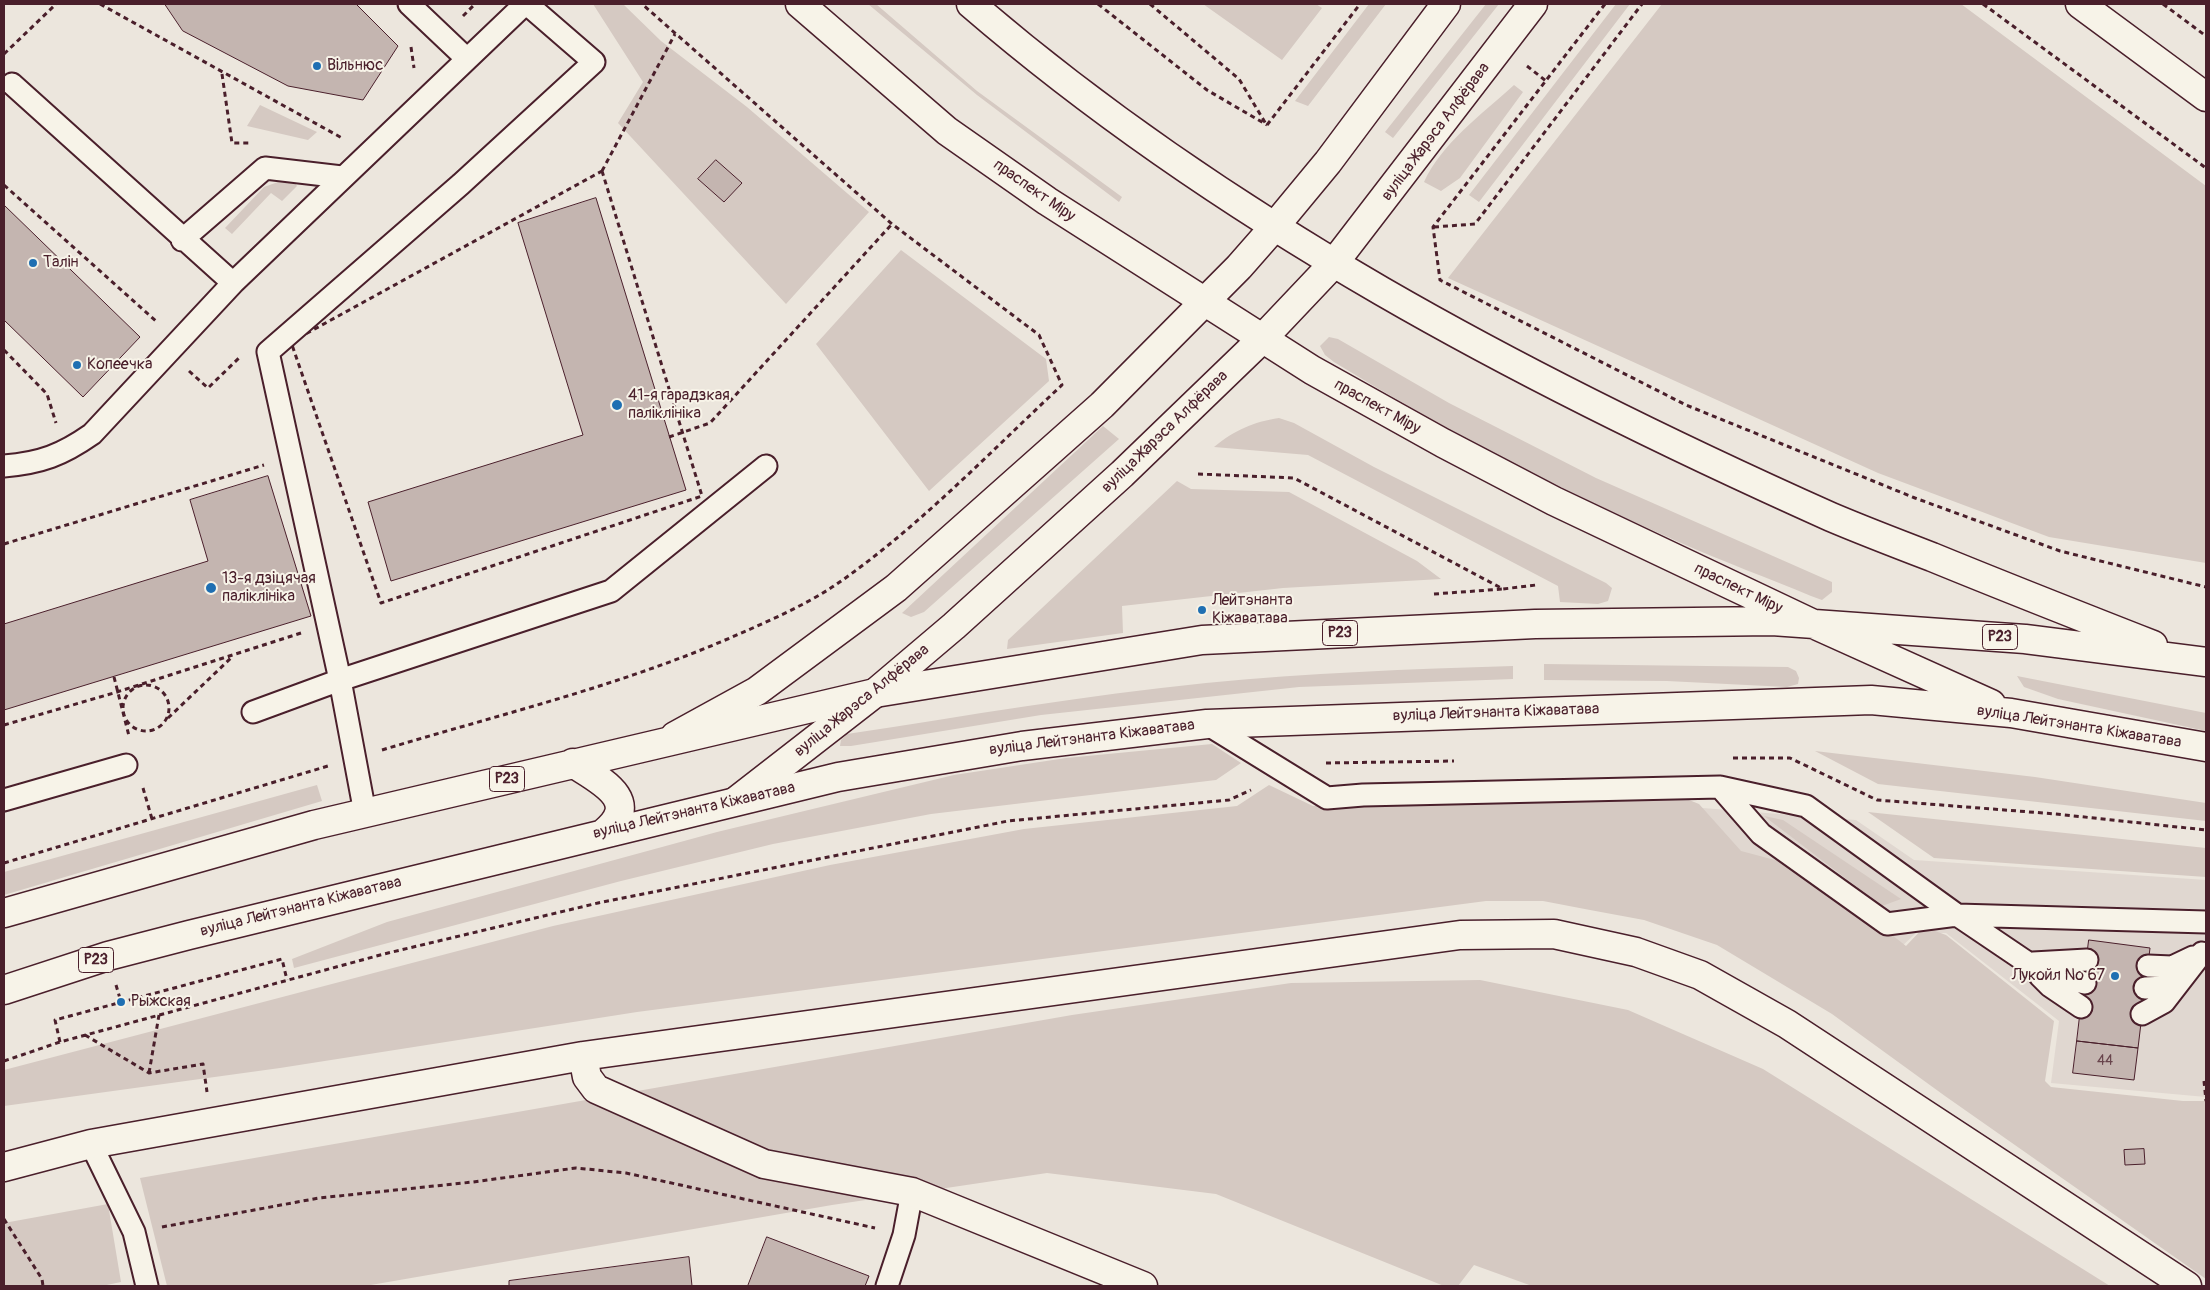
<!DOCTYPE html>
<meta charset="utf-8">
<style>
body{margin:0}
#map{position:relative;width:2210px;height:1290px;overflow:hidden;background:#ece6dd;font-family:Pangolin,sans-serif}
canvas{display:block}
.frame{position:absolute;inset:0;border:5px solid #4a1f2b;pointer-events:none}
</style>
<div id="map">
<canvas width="2210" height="1290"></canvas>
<div class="frame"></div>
</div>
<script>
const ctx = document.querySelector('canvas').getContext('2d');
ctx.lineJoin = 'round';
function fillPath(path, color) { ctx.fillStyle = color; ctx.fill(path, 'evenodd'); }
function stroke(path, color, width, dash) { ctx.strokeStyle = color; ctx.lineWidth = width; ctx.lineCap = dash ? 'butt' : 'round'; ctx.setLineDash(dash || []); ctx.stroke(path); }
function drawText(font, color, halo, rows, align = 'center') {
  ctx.font = font + ' Pangolin,sans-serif'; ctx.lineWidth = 4; ctx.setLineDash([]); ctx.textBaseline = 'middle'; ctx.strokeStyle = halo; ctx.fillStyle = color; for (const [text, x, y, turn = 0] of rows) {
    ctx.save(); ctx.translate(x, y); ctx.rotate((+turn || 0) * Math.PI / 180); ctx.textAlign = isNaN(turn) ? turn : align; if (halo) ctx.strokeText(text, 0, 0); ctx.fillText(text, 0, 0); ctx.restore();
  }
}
const built = new Path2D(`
 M1690,807L1856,820L1914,860L2206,880V1097L2051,1083L2059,1021L1946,933H1916L1900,948L1746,867Z`);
const green = new Path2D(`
 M593,4H623L661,41L747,107L869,212L786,304L618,123L643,82Z
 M868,4H876L977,91L1122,197L1119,202L977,95Z
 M1203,4H1316L1322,8L1282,60Z
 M1369,4H1386L1308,106L1295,101Z
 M1486,4H1499L1393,138L1385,132Z
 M1616,4H1630L1479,202L1469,195Z
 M1662,4H1961L2206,186V563L2049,537L1878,473L1448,278Z
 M1514,85L1523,92L1460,178L1441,191L1424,182C1442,143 1482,114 1514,85Z
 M260,105L317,132L308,140L247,126Z
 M278,182L295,183L297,186L282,201L271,193L232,234L225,228L264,187Z
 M901,250L1046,359L1049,381L929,491L816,344Z
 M1329,337L1338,339L1449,403L1596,478L1832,582V592L1822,600L1811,596C1768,578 1724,562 1681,543C1562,491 1445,430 1334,362L1325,355L1320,346Z
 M1279,418L1294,423L1374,467L1606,583L1612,588L1608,601L1598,604L1560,602L1558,586L1308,455L1214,447C1235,430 1253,422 1279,418Z
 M1103,426L1119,439L924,612L911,617L902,613Z
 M1177,481L1191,489L1289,492L1417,561L1441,579L1283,588L1122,606L1123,633L1007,649L1008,640Z
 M1544,664L1788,667L1796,671L1799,678L1798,684L1787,687L1667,681L1544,680Z
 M1513,666V679L1299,687L1041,715L851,746H840L841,740L847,734C966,716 1086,695 1206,683C1308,673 1410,669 1513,666Z
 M2017,676L2206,713V731L2058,699L2024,687Z
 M1212,744L1241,763L1216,780L931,814L773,844L621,881L294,968L292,959L387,922L717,832L954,775L1066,758Z
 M1815,751L2035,777L2206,803V821L1878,784Z
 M317,785L322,801L4,895V872Z
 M1269,785L1313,806L1510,795L1674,794L1699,804L1741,851L1790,864L1846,899L1906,946L1924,927L1946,935L2054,1021L2045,1081L2051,1087L2183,1101H2206V1279L1945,1096L1832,1014L1717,945L1644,920L1590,910L1543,901H1486L637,1012L280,1068L4,1106V1070L553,926L830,865L1024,829L1237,806Z
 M1868,812L2206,848V877L1934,858Z
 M1764,816L1783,820L1901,899L1882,906Z
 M1480,980L1628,1010L1763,1069L2110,1286H1532L1474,1265L1458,1286H1444L1216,1194L1047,1173L832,1205L365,1286H167L140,1178L1072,1015L1291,983Z
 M108,1204L121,1282L102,1286H4V1223Z`);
const building = new Path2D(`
 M165,4H356L398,46L363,100L288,86L183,31Z
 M716,160L742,183L724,202L698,179Z
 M596,198L686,490L391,581L368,502L583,435L518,223Z
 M4,205L140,337L83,397L4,320Z
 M268,476L311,616L4,710V624L208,561L190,500Z
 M2089,940L2150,948L2138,1048L2077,1041Z
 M2077,1041L2138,1048L2134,1080L2073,1073Z
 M2144,1149L2145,1164L2125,1165L2124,1150Z
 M767,1237L869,1276L865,1286H748Z
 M689,1257L692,1286H509V1281Z`);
const path = new Path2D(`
 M100,4L342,138
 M1098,4L1207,90L1267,125
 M1150,4L1239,79L1266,124
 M1605,4L1433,227L1440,280L1686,405L1915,498L2060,551L2206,587
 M1983,4L2206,168
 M2163,4L2206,36
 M463,16L475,4
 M411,47L414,68
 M4,54L56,4
 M1527,66L1546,81
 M222,74L232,143H249
 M1267,125L1360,4
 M602,171L702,496L381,603L291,342Z
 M602,171L675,34
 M4,185L157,322
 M1434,227L1475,224L1642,4
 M4,350L47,394L56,423
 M189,371L208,388L239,358
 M669,437L710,423L892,224
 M1198,474L1294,478L1503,589L1536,585
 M4,544L264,465
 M1434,594L1503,589
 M114,677L129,736
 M123 708a23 23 0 1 1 46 0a23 23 0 1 1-46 0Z
 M168,718L232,657
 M4,725L117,692L301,633
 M382,750C501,714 624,685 739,634C771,620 805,605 834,586C917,529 988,454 1062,385L1039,335L892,224L642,4
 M1733,758H1790L1877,800L2056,814L2206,830
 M1326,763L1454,761
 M143,788L152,819
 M4,863L328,766
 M116,985L121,1002
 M85,1035L149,1073L203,1064L207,1092
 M60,1042L55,1020L282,959L287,980
 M4,1061L60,1042L384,954L598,903L1008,821L1229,800L1251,790
 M149,1073L159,1015
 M2204,1081L2206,1101
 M4,1219L42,1279L43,1286
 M162,1227L319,1198L473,1182L576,1168L626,1173L875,1228`);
const lane = new Path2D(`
 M409,4L467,59
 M12,84L233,283
 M182,240L265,168L342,177
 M4,466C41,463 62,455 92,434L233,283L525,4
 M253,712L340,680L611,591L766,466
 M1207,724L1327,798L1363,795L1720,787L1806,806L1957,915L2028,963L2066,979L2085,983
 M1720,787L1761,834L1887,924L1957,915L2206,922
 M4,800L126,765
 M365,813L340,680L268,352L461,184L594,62L527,4
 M2033,963L2087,960
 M2148,966L2172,967L2193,957
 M2040,976L2050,986L2081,1007
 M2145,988L2166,987L2180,974
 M2142,1014L2164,1002L2202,953
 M91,1144L134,1232L147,1286
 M887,1286L904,1235L912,1192`);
const street = new Path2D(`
 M2080,4L2206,97
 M583,1056L587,1077L596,1089L764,1164L912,1192L1143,1286
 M4,1167L91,1144L583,1056L1460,935L1554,934L1636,952L1700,975L1787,1024L2187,1286`);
const secondary = new Path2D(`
 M675,736L757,691L896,588L1102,405L1239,267L1275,226L1328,162L1446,4
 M736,801L875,693L954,626L1122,474L1262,339L1334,263L1533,4`);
const primary = new Path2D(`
 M800,4L947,131L1047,201L1312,370L1443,443L1554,501L1809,622L1991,704
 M971,4C1224,222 1527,381 1831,517C1864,531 1898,544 1932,557C2005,587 2079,616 2153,645
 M573,763C599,780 643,800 605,832
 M4,913L314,825L875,693L1202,640L1535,624L1772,621L2025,639L2206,662
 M4,990L108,956L189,935L838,777L1022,746L1207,724L1871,700L2011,713L2206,747`);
const markers = [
 [317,66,5,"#1f6fb2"],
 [33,263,5,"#1f6fb2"],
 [77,365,5,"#1f6fb2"],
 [617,405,6,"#1f6fb2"],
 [211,588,6,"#1f6fb2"],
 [1202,610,5,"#1f6fb2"],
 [2115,976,5,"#1f6fb2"],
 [121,1002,5,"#1f6fb2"]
];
const numberNames = [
 ["44",2105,1061]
];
const shields = [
 [1340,633,35],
 [2000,637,35],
 [507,779,35],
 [96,960,35]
];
const shieldNames = [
 ["Р23",1340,633],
 ["Р23",2000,637],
 ["Р23",507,779],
 ["Р23",96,960]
];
const poiNames = [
 ["Вільнюс",327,66],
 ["Талін",43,263],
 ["Копеечка",87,365],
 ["41-я гарадзкая",628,396],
 ["паліклініка",628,414],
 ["13-я дзіцячая",222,579],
 ["паліклініка",222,597],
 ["Лейтэнанта",1212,601],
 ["Кіжаватава",1212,619],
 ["Лукойл № 67",2105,976,"right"],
 ["Рыжская",131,1002]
];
const streetNames = [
 ["вуліца Жарэса Алфёрава",1436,132,-53],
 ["праспект Міру",1034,191,35],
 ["праспект Міру",1377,407,29],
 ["вуліца Жарэса Алфёрава",1165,432,-44],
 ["праспект Міру",1738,589,26],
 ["вуліца Жарэса Алфёрава",862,701,-39],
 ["вуліца Лейтэнанта Кіжаватава",1496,713,-2],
 ["вуліца Лейтэнанта Кіжаватава",2079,727,9],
 ["вуліца Лейтэнанта Кіжаватава",1092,738,-7],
 ["вуліца Лейтэнанта Кіжаватава",694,811,-13],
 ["вуліца Лейтэнанта Кіжаватава",301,907,-14]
];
fillPath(built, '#e0d7d0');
fillPath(green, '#d5c9c2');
fillPath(building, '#c4b5b0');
stroke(building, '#4a1f2b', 1);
stroke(lane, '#4a1f2b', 25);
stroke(street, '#4a1f2b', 31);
stroke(secondary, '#4a1f2b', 31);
stroke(primary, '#4a1f2b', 31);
stroke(path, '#4a1f2b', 3, [5, 4]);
stroke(lane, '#f7f3e8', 21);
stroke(street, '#f7f3e8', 28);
stroke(secondary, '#f7f3e8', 28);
stroke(primary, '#f7f3e8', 28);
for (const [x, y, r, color] of markers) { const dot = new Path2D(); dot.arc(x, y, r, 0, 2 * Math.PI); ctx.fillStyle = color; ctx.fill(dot); stroke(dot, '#f7f3e8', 2); }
drawText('14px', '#68444c', null, numberNames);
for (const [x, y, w] of shields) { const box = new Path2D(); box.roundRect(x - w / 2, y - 12.5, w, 25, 4); ctx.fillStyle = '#f7f3e8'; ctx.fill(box); stroke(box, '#4a1f2b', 1); }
drawText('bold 15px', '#4a1f2b', null, shieldNames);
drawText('16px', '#4a1f2b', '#f7f3e8', poiNames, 'left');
drawText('16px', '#4a1f2b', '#f7f3e8', streetNames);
</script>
